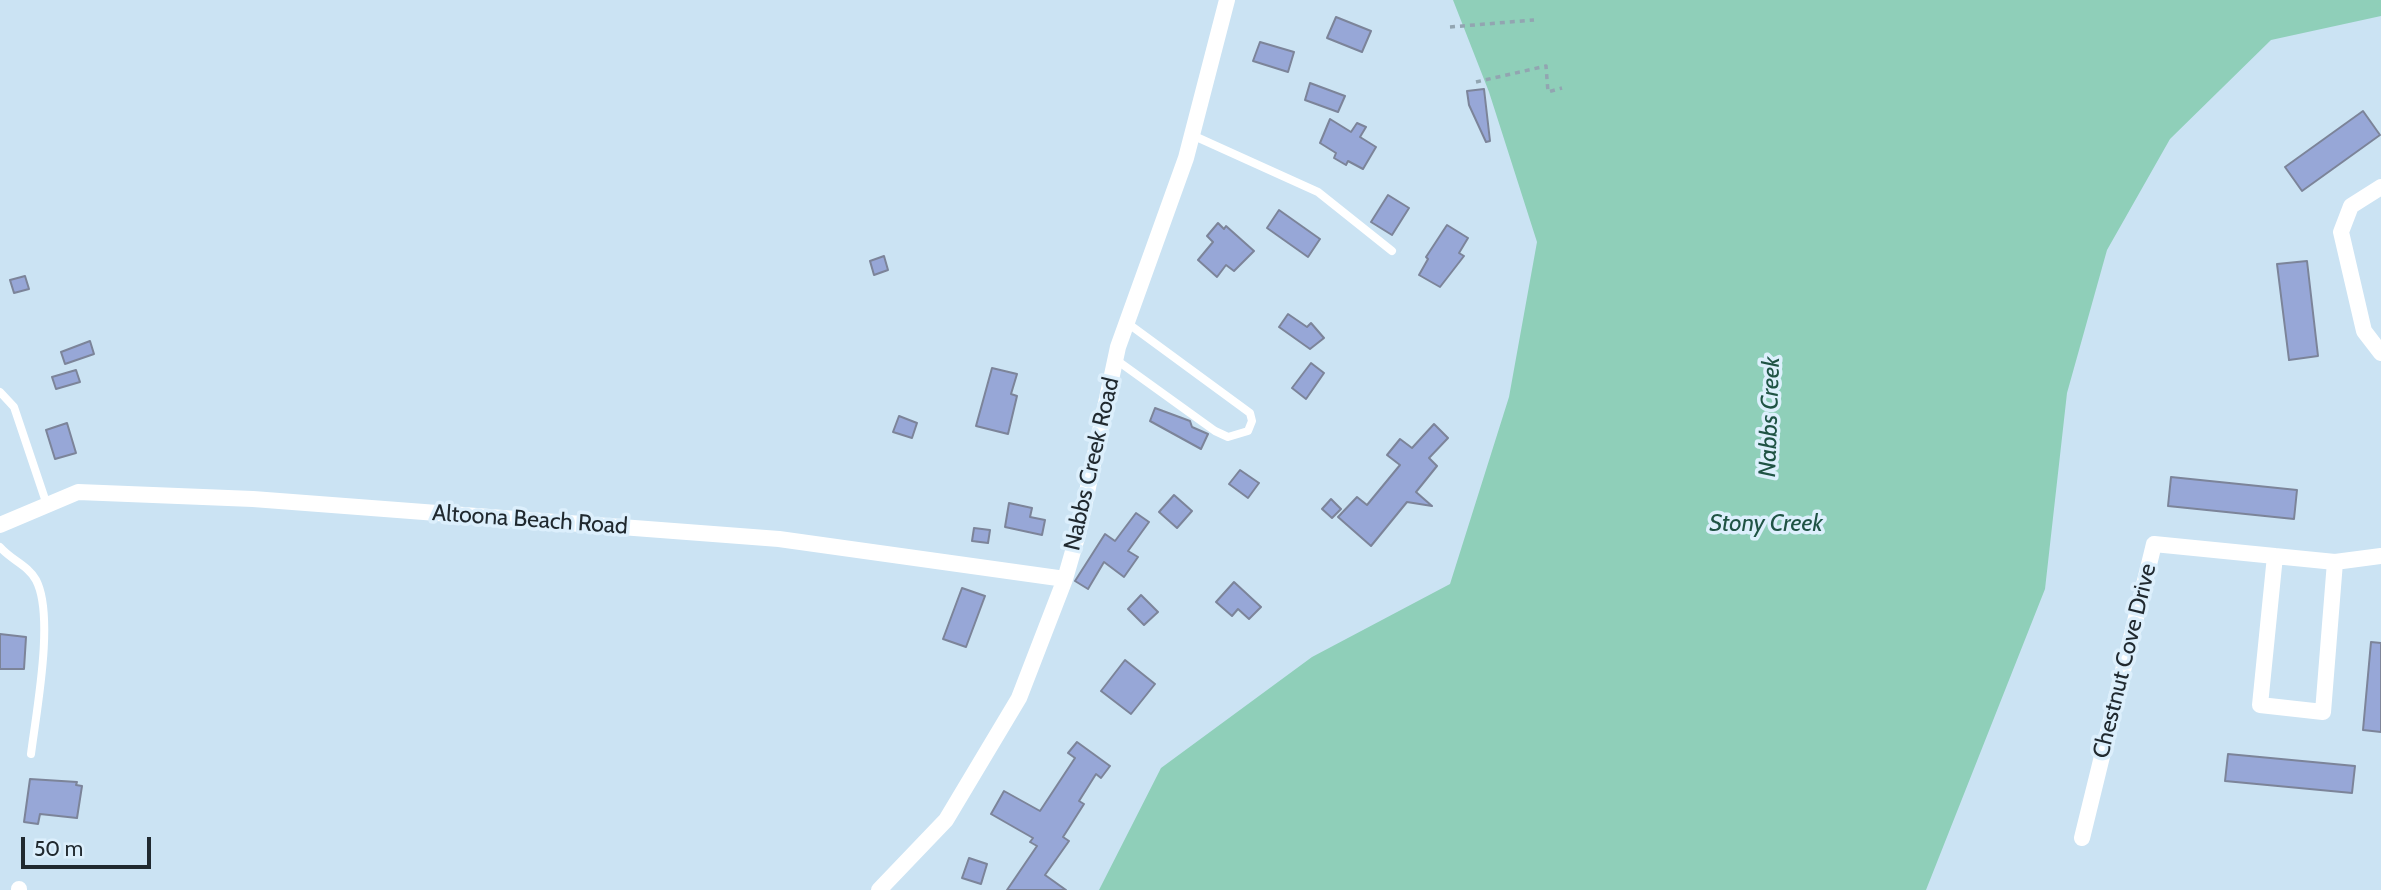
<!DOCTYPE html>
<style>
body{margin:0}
#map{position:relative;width:2381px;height:890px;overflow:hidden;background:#cbe3f3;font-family:Cabin,sans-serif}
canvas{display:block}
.scale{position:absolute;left:21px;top:837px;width:130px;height:32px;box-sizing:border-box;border:4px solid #20292f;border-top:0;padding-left:9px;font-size:21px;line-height:24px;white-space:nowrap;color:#20292f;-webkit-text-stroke:5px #dceffc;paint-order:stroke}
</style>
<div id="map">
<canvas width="2381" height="890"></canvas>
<div class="scale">50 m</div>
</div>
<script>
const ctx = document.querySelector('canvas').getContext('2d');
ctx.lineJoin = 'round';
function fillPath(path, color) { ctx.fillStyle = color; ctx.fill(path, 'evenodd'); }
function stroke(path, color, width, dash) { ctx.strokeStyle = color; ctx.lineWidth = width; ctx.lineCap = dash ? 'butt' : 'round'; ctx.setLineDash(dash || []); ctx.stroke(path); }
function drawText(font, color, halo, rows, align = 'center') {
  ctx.font = font + ' Cabin,sans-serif'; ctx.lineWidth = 7; ctx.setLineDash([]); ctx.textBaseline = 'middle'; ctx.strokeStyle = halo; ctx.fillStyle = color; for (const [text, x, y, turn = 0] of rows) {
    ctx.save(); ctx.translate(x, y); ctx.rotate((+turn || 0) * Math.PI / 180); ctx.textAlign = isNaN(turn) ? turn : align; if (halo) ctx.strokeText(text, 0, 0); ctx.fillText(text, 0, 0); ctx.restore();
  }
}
const water = new Path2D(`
 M1453,0H2381V16L2271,40L2170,139L2107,250L2067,393L2045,589L1926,890H1099L1161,768L1312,657L1450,584L1509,397L1537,242L1489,92Z`);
const building = new Path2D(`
 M1336,17L1371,31L1362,52L1327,38Z
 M1260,42L1294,52L1288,72L1253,61Z
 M1310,83L1345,96L1338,112L1305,100Z
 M1484,89L1490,141L1486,142L1469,105L1467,91Z
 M2363,111L2380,135L2302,191L2285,167Z
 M1330,119L1351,132L1357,123L1366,127L1360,137L1376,147L1363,169L1348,161L1346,165L1334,158L1336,153L1320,143Z
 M1388,195L1409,208L1392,235L1371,222Z
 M1279,210L1320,239L1308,257L1267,228Z
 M1218,223L1224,229L1226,226L1254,251L1234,271L1226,265L1217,277L1198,260L1213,242L1207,236Z
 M1447,225L1468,238L1459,253L1464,256L1440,287L1419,275L1428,259L1426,257Z
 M884,256L888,270L874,275L870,261Z
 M2307,261L2318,356L2289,360L2277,264Z
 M25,276L29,289L14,293L10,280Z
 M1288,314L1307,327L1311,323L1324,338L1310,349L1279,327Z
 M90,341L94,354L65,364L61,352Z
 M1311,363L1324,373L1306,399L1292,388Z
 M992,368L1017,374L1011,394L1017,396L1008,434L976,426Z
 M76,370L80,382L56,389L52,377Z
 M1155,408L1190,421L1192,427L1208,434L1201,449L1150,421Z
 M899,416L917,423L912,438L893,432Z
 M67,423L76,453L55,459L46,430Z
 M1434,424L1448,438L1429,458L1437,466L1416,492L1432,506L1407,502L1371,546L1338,517L1357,497L1367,505L1400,465L1387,455L1400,439L1412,448Z
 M1240,470L1259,483L1248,498L1229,484Z
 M2171,477L2297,490L2294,519L2168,506Z
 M1174,495L1192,511L1177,528L1159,512Z
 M1331,499L1341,509L1332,518L1322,509Z
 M1009,503L1032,508L1030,517L1045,520L1042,535L1005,527Z
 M1136,513L1149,522L1128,551L1138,557L1124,577L1104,562L1088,589L1075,581L1105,534L1115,541Z
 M974,528L990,530L988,543L972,541Z
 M1234,582L1261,607L1249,619L1238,609L1232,616L1216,602Z
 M962,588L985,596L966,647L943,639Z
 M1141,595L1158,612L1144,625L1128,609Z
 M0,634L26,637L24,669H0Z
 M2371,642L2381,643V732L2363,730Z
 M1125,660L1155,684L1131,714L1101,691Z
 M1077,742L1110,766L1101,778L1096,774L1079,801L1084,804L1063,837L1069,841L1045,875L1066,890H1007L1037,846L1030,842L1033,838L991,814L1004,791L1040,811L1075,758L1068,753Z
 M2228,754L2355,766L2352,793L2225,781Z
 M30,779L77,782L76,785L82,786L77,818L40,814L38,824L24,822Z
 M969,858L987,864L981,884L962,878Z`);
const path = new Path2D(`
 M1450,27L1534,20
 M1476,82L1546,66L1548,92L1562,88`);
const lane = new Path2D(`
 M1192,135L1318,192L1392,251
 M1115,359L1215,431L1228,437L1248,431L1252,421L1250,413L1126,322
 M0,392L14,407L47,505
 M0,547C11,560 28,565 36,580C55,616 36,713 31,754`);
const street = new Path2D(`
 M2381,187L2351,206L2341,232L2364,331L2381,353
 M0,525L78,492L253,499L779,539L1065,579
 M2275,556L2260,705L2323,712L2335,562
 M2082,838L2154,544L2335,562L2381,556
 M19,890V889
 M879,890L946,820L1019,698L1065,579L1078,534L1118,347L1186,158L1227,0`);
const streetNames = [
 ["Nabbs Creek Road",1092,464,-77],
 ["Altoona Beach Road",530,520,4],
 ["Chestnut Cove Drive",2125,661,-76]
];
const waterNames = [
 ["Nabbs Creek",1770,417,-88],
 ["Stony Creek",1766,524]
];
fillPath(water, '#8fcfb9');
fillPath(building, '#97a7d7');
stroke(building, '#7c8499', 2);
stroke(path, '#92a5b1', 3.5, [5, 5]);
stroke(lane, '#fff', 8);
stroke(street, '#fff', 16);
drawText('23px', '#20292f', '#dceffc', streetNames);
drawText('italic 24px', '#1f5344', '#dceffc', waterNames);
</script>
